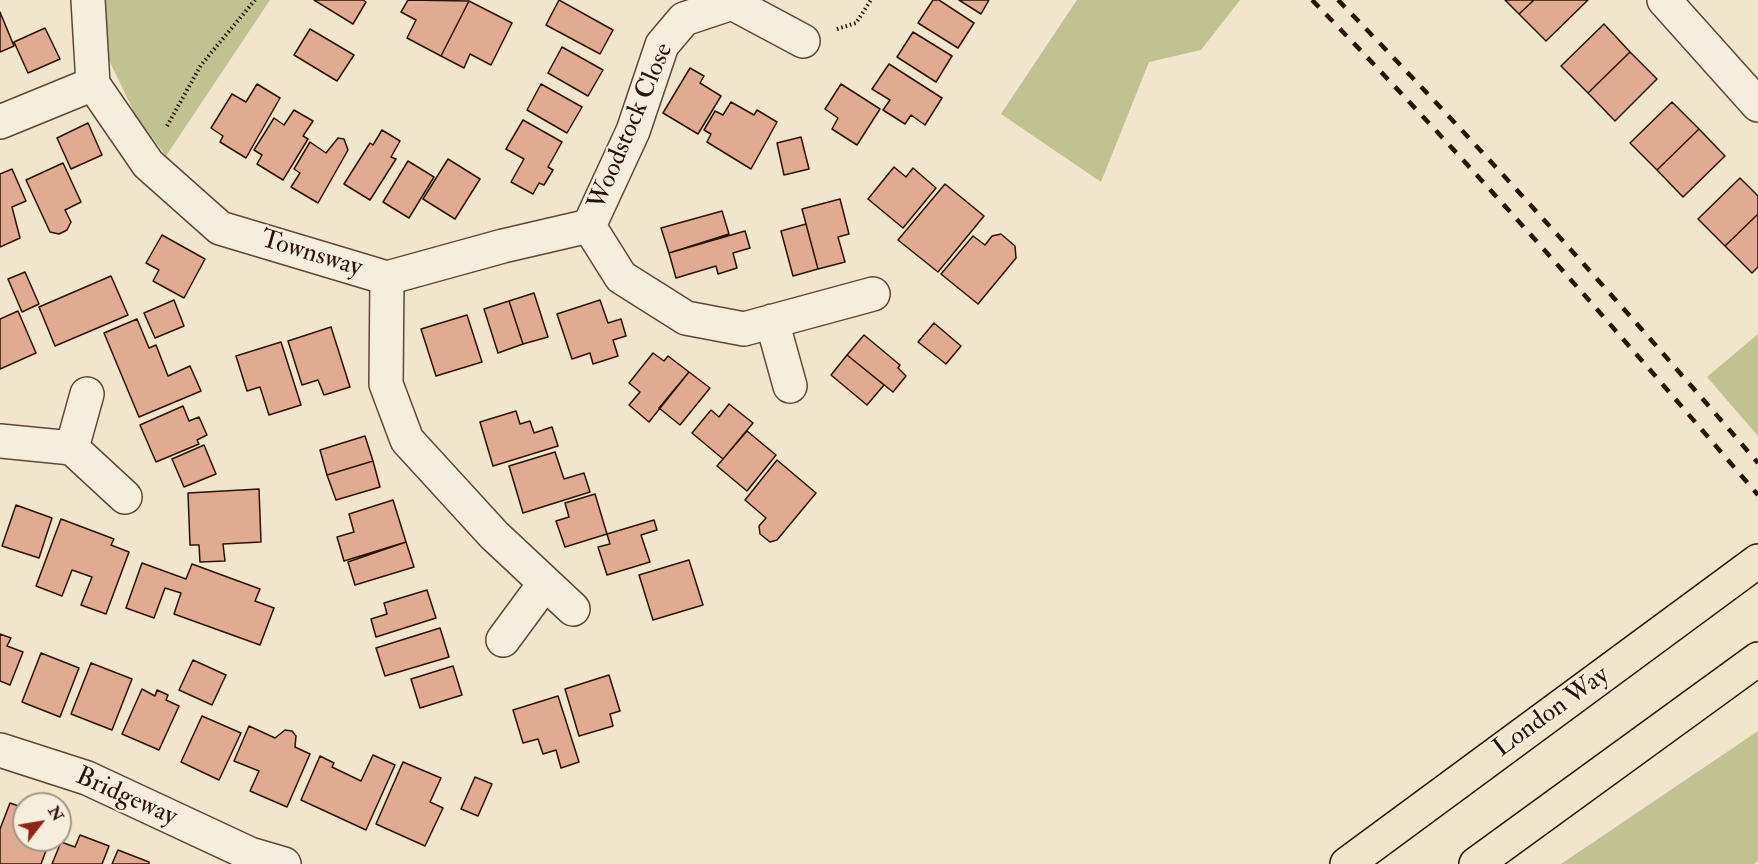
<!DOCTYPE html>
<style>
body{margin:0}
#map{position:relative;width:1758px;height:864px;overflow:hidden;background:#f1e5cb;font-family:"IM FELL Double Pica",serif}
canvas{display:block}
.north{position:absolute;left:12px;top:792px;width:60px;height:60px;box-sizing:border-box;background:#f6eedd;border:2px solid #a59687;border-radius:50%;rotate:59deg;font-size:16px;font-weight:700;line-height:24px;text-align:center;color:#2b1207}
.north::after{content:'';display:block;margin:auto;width:21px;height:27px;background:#8f2418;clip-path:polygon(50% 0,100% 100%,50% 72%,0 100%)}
</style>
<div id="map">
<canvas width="1758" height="864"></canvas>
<div class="north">N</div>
</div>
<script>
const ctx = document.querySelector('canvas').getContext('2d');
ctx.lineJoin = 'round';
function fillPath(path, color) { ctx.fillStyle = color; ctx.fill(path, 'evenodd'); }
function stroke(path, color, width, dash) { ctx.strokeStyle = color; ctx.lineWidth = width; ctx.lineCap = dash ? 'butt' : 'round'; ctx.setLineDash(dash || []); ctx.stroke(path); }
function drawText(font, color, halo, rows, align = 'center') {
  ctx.font = font + ' "IM FELL Double Pica",serif'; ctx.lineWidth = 4.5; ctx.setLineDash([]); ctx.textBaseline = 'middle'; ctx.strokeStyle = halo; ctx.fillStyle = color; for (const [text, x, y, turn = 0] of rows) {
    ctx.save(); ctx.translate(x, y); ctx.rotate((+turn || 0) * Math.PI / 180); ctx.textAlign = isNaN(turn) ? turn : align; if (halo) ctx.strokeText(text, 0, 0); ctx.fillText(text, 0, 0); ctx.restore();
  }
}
const green = new Path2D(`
 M97,0H270L166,156L136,116L106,54Z
 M1077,0H1240L1201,50L1149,62L1101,182L1001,114Z
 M1758,334V436L1707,377Z
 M1758,731V861L1754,864H1561Z`);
const building = new Path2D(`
 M314,0H363L366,2L353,24Z
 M408,0L469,1L441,56L407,38L416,20L401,12Z
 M559,0L613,30L600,54L546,25Z
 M933,0H939L974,23L958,48L918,23Z
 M959,0H989L981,14Z
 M1505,0H1534L1519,14Z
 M1534,0H1588L1546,41L1519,14Z
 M469,1L512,23L491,65L470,54L464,68L441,56Z
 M0,12L14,46L0,52Z
 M1604,24L1630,52L1588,93L1561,66Z
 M45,28L60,59L28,73L14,42Z
 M310,29L354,55L337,81L294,55Z
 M913,32L952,56L936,82L897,57Z
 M562,47L603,70L588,96L548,73Z
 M1630,52L1657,79L1615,121L1588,93Z
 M889,64L942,98L925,125L911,115L905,124L883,110L890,100L872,89Z
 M690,68L704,76L700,83L721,96L698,134L663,113Z
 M257,84L280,98L246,158L220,142L223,136L211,128L232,94L246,102Z
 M541,84L582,107L567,133L527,110Z
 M841,84L880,109L857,145L832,129L838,118L825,109Z
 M731,102L754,115L757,110L777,122L751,169L707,142L711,134L704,130L715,111L723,115Z
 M1672,102L1699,129L1657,170L1630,143Z
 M294,110L313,121L303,136L308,139L283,180L257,164L262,155L254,150L274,118L284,125Z
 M523,120L562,142L548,167L553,170L544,185L539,183L533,194L511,182L524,159L506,149Z
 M88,123L102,155L71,169L57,138Z
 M1699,129L1725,156L1683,197L1657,170Z
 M382,130L400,141L391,157L396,159L370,200L344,184L370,143L373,145Z
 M801,137L809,169L784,175L777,143Z
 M338,138L344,139L348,150L318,203L291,187L300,173L294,169L310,142L326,153Z
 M448,159L480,179L455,219L423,199Z
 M408,161L434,177L409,218L383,202Z
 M63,163L81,202L65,210L71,222L67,230L59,234L50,232L26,180Z
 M894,167L906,177L913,168L936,188L903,228L868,199Z
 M12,169L26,201L12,207L20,238L0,247V174Z
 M1740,178L1758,196V214L1725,246L1698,219Z
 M945,184L984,216L938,272L898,240Z
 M840,199L849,234L838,237L845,262L818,269L802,209Z
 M722,211L729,234L669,253L661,228Z
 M1758,214V267L1752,273L1725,246Z
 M806,224L818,269L793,276L781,231Z
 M745,231L750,248L733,253L737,268L718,274L716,266L676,278L669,253Z
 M1001,234L1015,246L1016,258L978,304L941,274L973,236L985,245L992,236Z
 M162,235L205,259L184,298L153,281L159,270L146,263Z
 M25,272L39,304L22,312L8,279Z
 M111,276L128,315L55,346L39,307Z
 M534,293L548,337L523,344L509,301Z
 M174,300L184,326L155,338L144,313Z
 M600,300L608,323L621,319L626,336L613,340L618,356L593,364L590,353L572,359L557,314Z
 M509,301L523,344L498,353L484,309Z
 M18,311L36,353L0,369V319Z
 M467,315L482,362L436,376L421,329Z
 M137,319L149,348L156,345L168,376L190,366L201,391L139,417L104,333Z
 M934,323L961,346L946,364L918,342Z
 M331,327L350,387L324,395L318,380L302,385L288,341Z
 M864,335L900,365L898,368L906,376L893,392L847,355Z
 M281,342L301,405L269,415L260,387L247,391L236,356Z
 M653,353L664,361L668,356L689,372L649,422L629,405L640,392L629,383Z
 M847,355L884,385L867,405L831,375Z
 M689,372L710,388L680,425L659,408Z
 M729,404L753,423L723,459L692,433L711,410L719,417Z
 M183,406L189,421L199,417L207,435L197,440L199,444L156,462L140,425Z
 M516,411L520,424L530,421L534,433L552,427L558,446L493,466L480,422Z
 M747,431L776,455L747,491L717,466Z
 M365,436L373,461L327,475L320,450Z
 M204,445L216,474L184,487L172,459Z
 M555,452L564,479L584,473L590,492L523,513L509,466Z
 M777,460L816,493L777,540L770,542L760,534L759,526L766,518L745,500Z
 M373,461L380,487L336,500L327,475Z
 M259,489L261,542L223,544L225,561L200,562L199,545H190L188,493Z
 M595,494L607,534L565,547L556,521L569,517L565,503Z
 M393,500L406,542L344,561L337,537L354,532L349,514Z
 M16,505L52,518L39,558L2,546Z
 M61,519L114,539L111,545L129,552L106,614L81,605L92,577L72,570L62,596L36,586Z
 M654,520L657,530L641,535L650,562L607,575L598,547L610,544L607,534Z
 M406,542L414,567L355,585L348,562Z
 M689,560L703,605L653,620L639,575Z
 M142,563L186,579L192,564L260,589L255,601L274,608L260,645L174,614L181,593L165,588L154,618L126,608Z
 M427,590L436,618L376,637L371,619L387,614L384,603Z
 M440,628L449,657L385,676L376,648Z
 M0,634L11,638L7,646L23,652L10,685L0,681Z
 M41,653L79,668L60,717L22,702Z
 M193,660L226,675L212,705L179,690Z
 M91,663L132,679L112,730L71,714Z
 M453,666L462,695L420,708L411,679Z
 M609,675L620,711L610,714L613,726L579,736L565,689Z
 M142,689L155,696L157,690L168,695L166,700L179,706L159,750L122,734Z
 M558,696L579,762L561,768L556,750L543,754L538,739L523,743L513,710Z
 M202,716L241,733L219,780L181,762Z
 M249,726L275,738L285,730L292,731L296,736L295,747L310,754L287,807L250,791L259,771L234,761Z
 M373,755L395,765L366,830L301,800L320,756L334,763L332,767L361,781Z
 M403,762L441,778L430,802L443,808L425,846L376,824Z
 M475,777L492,784L478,816L461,809Z
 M10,803L24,808V840H50L41,864H0V829Z
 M80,835L109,846L102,864H52L61,842L75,847Z
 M118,850L149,862V864H112Z`);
const path = new Path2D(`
 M837,29L856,23L871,0
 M167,126L201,65L255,0`);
const minor = new Path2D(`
 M88,0L93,84L148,164L220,228L387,278L503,246L589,226
 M1664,0L1758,105
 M0,122L93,84
 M589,226L633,131L662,45L684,19L732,3L803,41
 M589,226L621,277L686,318L744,329L873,294
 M387,278L386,384L407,440L494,535L573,609
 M772,321L790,386
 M87,394L72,448L125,497
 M0,441L72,448
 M503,640L545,583
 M0,750L87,778L250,854L284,864`);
const highway = new Path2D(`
 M1347,864L1758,561
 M1476,864L1758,659`);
const rail = new Path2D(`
 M1312,0C1467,159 1613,326 1758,495
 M1338,0C1484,150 1622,305 1758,463`);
const streetNames = [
 ["Woodstock Close",632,127,-67],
 ["Townsway",311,255,17],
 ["London Way",1552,713,-36],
 ["Bridgeway",126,798,24]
];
fillPath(green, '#c1c292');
fillPath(building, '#e1ab92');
stroke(building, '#2b1207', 1.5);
stroke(minor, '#5c4738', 36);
stroke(highway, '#2b1207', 36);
stroke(path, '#2b1207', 4, [1.5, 3]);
stroke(minor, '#f6eedd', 33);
stroke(highway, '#f1e5cb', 33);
stroke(rail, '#2b1207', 4.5, [10, 10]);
drawText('26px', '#2b1207', '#f6eedd', streetNames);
</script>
